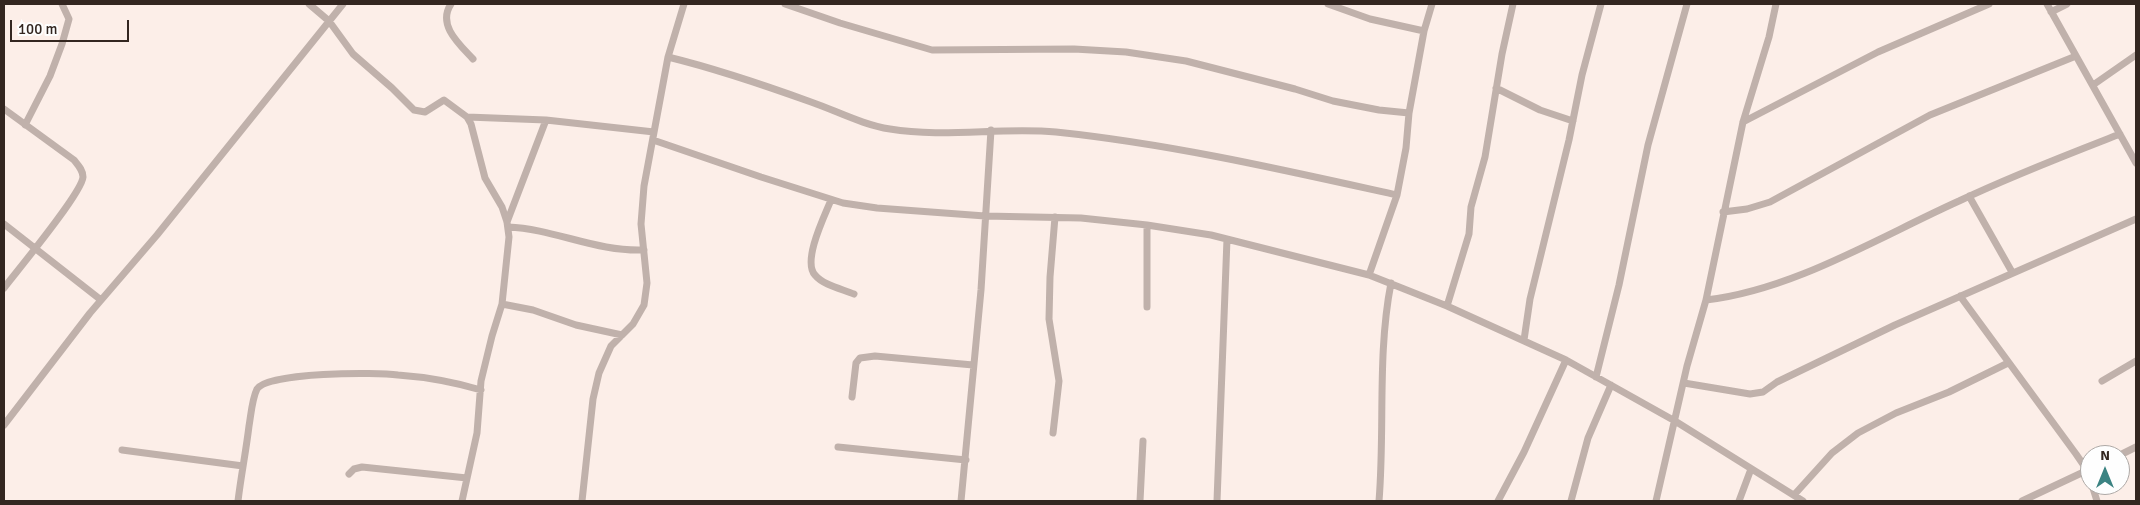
<!DOCTYPE html>
<style>
body{margin:0}
#map{position:relative;width:2140px;height:505px;overflow:hidden;background:#fceee8;font-family:Signika,sans-serif}
canvas{display:block}
.frame{position:absolute;inset:0;border:5px solid #332620;pointer-events:none}
.north{position:absolute;left:2080px;top:445px;width:50px;height:50px;box-sizing:border-box;background:#fefefe;border:1px solid #ada8a5;border-radius:50%;rotate:0deg;font-size:14px;font-weight:700;line-height:20px;text-align:center;color:#332620}
.north::after{content:'';display:block;margin:auto;width:18px;height:22px;background:#3b8382;clip-path:polygon(50% 0,100% 100%,50% 72%,0 100%)}
.scale{position:absolute;left:10px;top:20px;width:119px;height:22px;box-sizing:border-box;border:2px solid #332620;border-top:0;padding-left:6px;font-size:15px;line-height:18px;white-space:nowrap;color:#332620;-webkit-text-stroke:4px #fefefe;paint-order:stroke}
</style>
<div id="map">
<canvas width="2140" height="505"></canvas>
<div class="frame"></div>
<div class="north">N</div>
<div class="scale">100 m</div>
</div>
<script>
const ctx = document.querySelector('canvas').getContext('2d');
ctx.lineJoin = 'round';
function stroke(path, color, width, dash) { ctx.strokeStyle = color; ctx.lineWidth = width; ctx.lineCap = dash ? 'butt' : 'round'; ctx.setLineDash(dash || []); ctx.stroke(path); }
const street = new Path2D(`
 M309,4L329,21L353,54L392,88L414,110L425,112L444,100L467,117L546,120L654,132
 M451,4C437,25 459,44 473,59
 M785,4L840,23L932,50L1074,49L1126,52L1186,61L1295,89L1333,101L1379,110L1409,113
 M1328,4L1370,19L1424,31
 M2047,4L2136,163
 M2051,12L2067,4
 M668,57C717,69 764,85 811,102C837,111 863,125 890,129C943,138 1002,127 1056,132C1171,144 1284,170 1397,195
 M2093,85L2136,55
 M1496,88L1540,110L1573,121
 M4,109L74,160C78,165 83,170 83,177C82,193 17,271 4,288
 M1743,122L1878,52L1989,4
 M25,125L50,76L62,44L69,19L62,4
 M653,140L761,177L843,203L877,208L985,216L1081,218L1147,225L1211,235L1369,275L1447,306L1566,360L1675,421L1803,501
 M1969,196L2012,272
 M831,200C825,215 802,261 815,275C823,285 842,289 854,294
 M1723,212L1747,209L1770,202L1930,115L2076,56
 M507,222L546,120
 M4,224L101,300
 M1147,225V307
 M508,227C555,229 596,252 644,250
 M1369,275L1397,195L1406,148L1409,113L1424,31L1432,4
 M1960,296L2076,454L2087,470L2090,480
 M1706,300C1793,290 1879,237 1959,201C2011,176 2066,155 2120,134
 M502,304L533,310L576,325L622,335
 M1447,306L1469,234L1471,207L1485,157L1502,54L1513,4
 M1524,340L1530,299L1569,140L1582,75L1601,4
 M1596,377L1619,285L1648,145L1687,4
 M2102,381L2136,361
 M1684,383L1750,394L1763,392L1777,382L1895,325L2136,219
 M852,397L856,363L860,358L875,356L973,365
 M4,425L90,313L157,235L343,4
 M1053,433L1059,381L1049,319L1050,277L1055,217
 M838,447L966,460
 M122,450L243,466
 M2120,455L2136,447
 M349,474L354,469L362,467L467,478
 M2092,485L2097,501
 M1794,495L1832,453L1858,433L1896,413L1949,392L2008,363
 M238,501C241,476 246,451 249,426C251,415 252,399 257,389C267,372 377,372 398,375C426,377 454,382 481,390
 M462,501L477,433L481,381L492,336L502,304L509,237L507,222L502,207L485,178L471,124L467,117
 M582,501L593,399L599,373L611,346L633,324L644,305L647,283L641,224L644,186L668,57L684,4
 M961,501L981,290L991,130
 M1140,501L1143,441
 M1217,501L1227,239
 M1379,501C1385,428 1377,355 1391,283
 M1498,501L1524,452L1566,360
 M1571,501L1588,438L1611,385
 M1656,501L1687,366L1706,300L1743,122L1769,37L1776,4
 M1739,501L1751,469
 M2022,501L2090,469`);
stroke(street, '#c0b1ab', 7);
</script>
